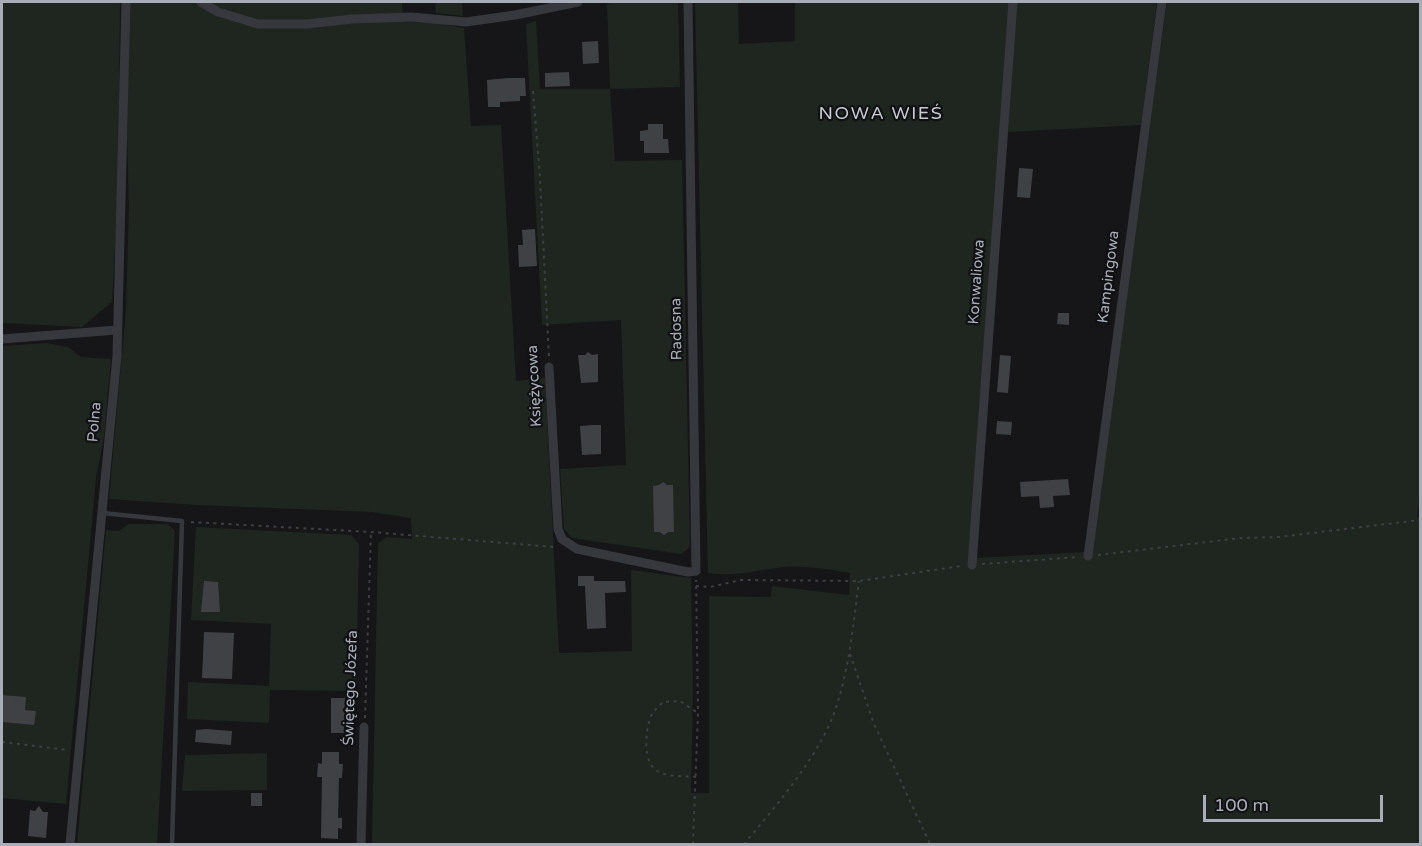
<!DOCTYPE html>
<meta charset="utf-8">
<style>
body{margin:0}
#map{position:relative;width:1422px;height:846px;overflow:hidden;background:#161618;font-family:"Varela Round",sans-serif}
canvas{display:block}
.frame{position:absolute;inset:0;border:3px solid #a8adb8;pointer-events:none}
.scale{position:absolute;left:1203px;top:795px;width:180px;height:27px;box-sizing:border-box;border:3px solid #a8adb8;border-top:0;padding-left:8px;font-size:18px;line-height:21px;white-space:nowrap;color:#a8adb8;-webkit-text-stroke:4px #111113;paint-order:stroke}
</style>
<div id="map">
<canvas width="1422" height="846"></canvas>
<div class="frame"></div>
<div class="scale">100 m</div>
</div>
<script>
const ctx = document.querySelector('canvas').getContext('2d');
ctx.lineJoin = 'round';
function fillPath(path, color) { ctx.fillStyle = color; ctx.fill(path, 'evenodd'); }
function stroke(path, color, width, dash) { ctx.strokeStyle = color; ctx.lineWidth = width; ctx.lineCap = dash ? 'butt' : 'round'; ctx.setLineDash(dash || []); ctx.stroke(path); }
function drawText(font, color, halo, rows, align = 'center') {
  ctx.font = font + ' "Varela Round",sans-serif'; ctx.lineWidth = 4.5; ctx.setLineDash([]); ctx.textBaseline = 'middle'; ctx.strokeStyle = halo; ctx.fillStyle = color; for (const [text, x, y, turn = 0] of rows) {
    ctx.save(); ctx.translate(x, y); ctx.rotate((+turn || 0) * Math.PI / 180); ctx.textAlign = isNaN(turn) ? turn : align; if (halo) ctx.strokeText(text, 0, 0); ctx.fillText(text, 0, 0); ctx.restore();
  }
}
const green = new Path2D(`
 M2,2H120L118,201L112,302L82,327L2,323Z
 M130,2H402L403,22L436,23L464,28L471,126L501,125L516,381L545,378L559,653L632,651L631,570L691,578L693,692L691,793H709V596L771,597L772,586L849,595L850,573C834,570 800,565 784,567C758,570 735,577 708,573L695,2H738L739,44L795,41V2H1011L976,558L1084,552L1144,167L1167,2H1420V494L1417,517H1420V844H372L378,544L386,537L412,539L411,518L372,512L197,505L109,499L126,310L129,205L127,132Z
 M435,2H462L463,16L436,13Z
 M619,2H678L680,87L610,89L615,161L682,160L690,547L681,554L572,538L564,529L560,469L626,465L621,320L542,325L526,24L536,21L540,89H610L607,4Z
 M1016,2H1157L1141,125L1008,132Z
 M46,343L68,347L81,357L111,359L104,436L96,478L66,804L2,798V346Z
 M128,524H168L175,531L157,844H77L106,530L119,531Z
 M196,527L351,535L359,544L356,691L270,690L269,723L187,719L188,682L269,686L271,624L191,620Z
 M267,753V790L182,791L185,755Z`);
const building = new Path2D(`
 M598,41L599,63L583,64L582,42Z
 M569,72L570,86L545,87V73Z
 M508,78H525L526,96H520V101L500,102V107H488L487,80Z
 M648,124H663V139H668L669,153H644V141H640V131L648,130Z
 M1019,168L1033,169L1030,198L1017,197Z
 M535,229L537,266L519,267L518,245H523L522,230Z
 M1058,313H1069V325L1057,324Z
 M588,352L592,355L598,354V382L581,383L578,355H585Z
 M1000,355L1011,356L1008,393L997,392Z
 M997,421L1012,422L1011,435L996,434Z
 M592,425H601V454L582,455L580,426Z
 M1068,479L1070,495L1053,496L1054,507L1040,508L1039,496L1021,497L1020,482Z
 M663,482L667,485H673L674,532H668L664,535L660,532H654L653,486L659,485Z
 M578,576H594V581H625L626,592L605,593L606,628L587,629L585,586H578Z
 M204,581L218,582L220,612H201Z
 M204,632L234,633L232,679L202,678Z
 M2,695L26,697L25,710L36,711L34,725L2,722Z
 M331,698H345L344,733H331Z
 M206,729L232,731L231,745L195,742L196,730Z
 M322,752H339V764H343L342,778H339L338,818H342V829L338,828V839L321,838L322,777H317L318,763L322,764Z
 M251,793H262V806H251Z
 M39,806L43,812H48L46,838L28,836L30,810L35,811Z`);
const path = new Path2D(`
 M533,91L540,178L549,358
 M191,522L371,532L554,547
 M1098,555L1241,538L1279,537L1420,520
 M982,564L1078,557
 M696,586L710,587L741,580L859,581L961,566
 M850,654L874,724L930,844
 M365,718L371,532
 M2,742L68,750
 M696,777C685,776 670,777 659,772C642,764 645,731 651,716C653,711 659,706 663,702L680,701L698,713
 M693,844L698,713L696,580
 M744,844C773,810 817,758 833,716C849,673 853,626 859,581`);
const service = new Path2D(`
 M102,513L182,521L172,844`);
const minor = new Path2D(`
 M201,2L218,12L258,24H307L352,19L411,17L466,22L515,15L578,2
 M2,339L117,330
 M549,367L558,529L562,539L577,549L688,572L696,571L688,2
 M1088,556L1162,2
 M972,565L1013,2
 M70,844L117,356L126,2
 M361,844L364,727`);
const streetNames = [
 ["Kampingowa",1109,277,-83],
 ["Konwaliowa",977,282,-86],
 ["Radosna",677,329,-91],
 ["Księżycowa",535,386,-93],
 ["Polna",95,422,-85],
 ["Świętego Józefa",351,688,-88]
];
const quarterNames = [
 ["NOWA WIEŚ",881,114]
];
fillPath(green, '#1e261f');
fillPath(building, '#404145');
stroke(path, '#3d3f44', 2, [3, 4.5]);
stroke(service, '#37383d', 4.5);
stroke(minor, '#37383d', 9);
drawText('15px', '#a8adb8', '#111113', streetNames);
ctx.letterSpacing = '1.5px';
drawText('18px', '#c9ccd4', '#111113', quarterNames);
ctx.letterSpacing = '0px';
</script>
